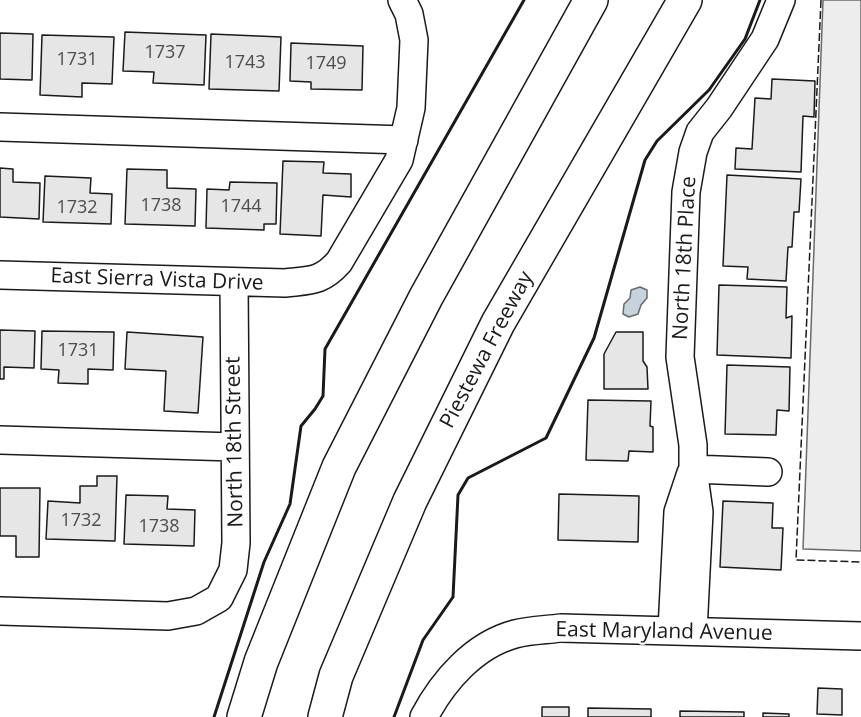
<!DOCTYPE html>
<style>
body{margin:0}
canvas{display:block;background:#fff}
</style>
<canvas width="861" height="717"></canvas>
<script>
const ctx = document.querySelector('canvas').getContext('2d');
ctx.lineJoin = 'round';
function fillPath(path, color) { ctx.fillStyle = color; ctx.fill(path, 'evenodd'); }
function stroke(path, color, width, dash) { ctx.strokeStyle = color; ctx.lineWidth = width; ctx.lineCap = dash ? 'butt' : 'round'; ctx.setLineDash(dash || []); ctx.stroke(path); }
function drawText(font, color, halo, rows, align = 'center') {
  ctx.font = font + ' "Open Sans",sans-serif'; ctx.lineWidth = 4.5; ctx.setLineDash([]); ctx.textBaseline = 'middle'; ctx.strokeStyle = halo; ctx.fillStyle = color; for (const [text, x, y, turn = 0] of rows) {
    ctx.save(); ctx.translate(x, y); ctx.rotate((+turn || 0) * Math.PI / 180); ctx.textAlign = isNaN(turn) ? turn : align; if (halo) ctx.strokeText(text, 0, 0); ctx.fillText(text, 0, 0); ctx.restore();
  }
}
const parking = new Path2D(`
 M823,0H861V551L803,549Z`);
const water = new Path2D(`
 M640,287L647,290V298L641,305L638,314L629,317L623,314L624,304L630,298L631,290Z`);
const building = new Path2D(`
 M125,32L206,35L204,85L153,83L154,72L123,71Z
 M0,33L33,34L32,80L0,79Z
 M211,34L281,37L279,91L209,89Z
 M42,35L114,37L112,84L82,83V97L40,95Z
 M291,43L363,46L362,90L311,89V82L290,81Z
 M772,79L815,81L814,117L803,116L801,172L735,169L736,148L752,149L755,98L771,99Z
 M283,161L324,162L323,173L351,174V197L323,195L321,236L280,234Z
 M0,168L13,169V182L40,183L39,219L0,217Z
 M127,169L167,170V188L196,189L195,226L125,224Z
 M727,175L801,179L799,212H794L792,247H788L786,281L747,279L748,267L723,266Z
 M45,176L91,178L90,193L112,194L111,224L43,222Z
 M230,182L277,183L276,224H264V230L206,228L207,189L229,190Z
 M719,285L787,287L786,318L792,316L791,358L717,355Z
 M0,330L35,331L34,368L4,367V379H0Z
 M42,331L114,332L113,370L88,369V384L58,383L59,370L41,369Z
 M127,332L203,337L198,413L164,411L166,371L125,369Z
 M616,332H643V361L647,367L648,389H604V354Z
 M727,365L790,367L789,411L777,410L776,435L725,434Z
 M588,400L651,401L650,426L653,427V452L629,451L628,461L586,460Z
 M97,476H117L115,541L46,539L48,501L80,503V486H97Z
 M0,488H40L39,557H16V536H0Z
 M559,494L639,496L638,542L558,540Z
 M126,495L168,496L167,509L195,510L194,546L124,544Z
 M723,501L773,503L772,528H783L781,570L720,567Z
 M818,688L842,689V715L817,714Z
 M542,707H569V717H542Z
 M588,708L651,709V717H588Z
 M680,711L744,712V717H680Z
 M763,713L789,714V717H763Z`);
const minor = new Path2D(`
 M0,127L404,140
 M0,275L285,283C311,280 321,282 339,262L399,160L411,108L414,40L409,14L402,0
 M0,440L234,447
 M693,469L768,472
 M0,611L168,616L196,611L219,598L233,570L236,543L234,283
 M672,630L678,512L691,473
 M693,631L699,512L693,469V445L680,357L686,192L693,152L700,132L719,108L765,39L781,0
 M424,717C443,681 474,645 515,634C530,630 546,630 561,628L861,636`);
const highway = new Path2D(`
 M244,717L261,662L339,467L426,297L591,0
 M325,717L336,676L410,501L498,323L685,0`);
const fence = new Path2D(`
 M821,0L796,560L861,562`);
const wall = new Path2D(`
 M214,717L264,562L290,504L301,426L315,409L323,396L325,349L524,0
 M394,717L423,640L453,597L458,495L468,478L546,438L594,338L645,160L657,141L709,90L745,39L760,0`);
const numberNames = [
 ["1737",165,53],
 ["1731",77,60],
 ["1743",245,63],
 ["1749",326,64],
 ["1738",161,206],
 ["1744",241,207],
 ["1732",77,208],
 ["1731",78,351],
 ["1732",81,521],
 ["1738",159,527]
];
const streetNames = [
 ["North 18th Place",685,258,-87],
 ["East Sierra Vista Drive",157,280,2],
 ["Piestewa Freeway",487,350,-62],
 ["North 18th Street",235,442,-91],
 ["East Maryland Avenue",664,632,1]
];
fillPath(parking, '#ededed');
stroke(parking, '#6a6a6a', 1.5);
fillPath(water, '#c6d2dc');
stroke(water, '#6a6a6a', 1.5);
fillPath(building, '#e6e6e6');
stroke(building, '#1a1a1a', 1.5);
stroke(minor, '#1a1a1a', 30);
stroke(highway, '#1a1a1a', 36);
stroke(minor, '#fff', 27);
stroke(highway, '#fff', 33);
stroke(fence, '#1a1a1a', 1.5, [8, 3]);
stroke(wall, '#1a1a1a', 3);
drawText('18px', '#4d4d4d', null, numberNames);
drawText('21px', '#1a1a1a', '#fff', streetNames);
</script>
